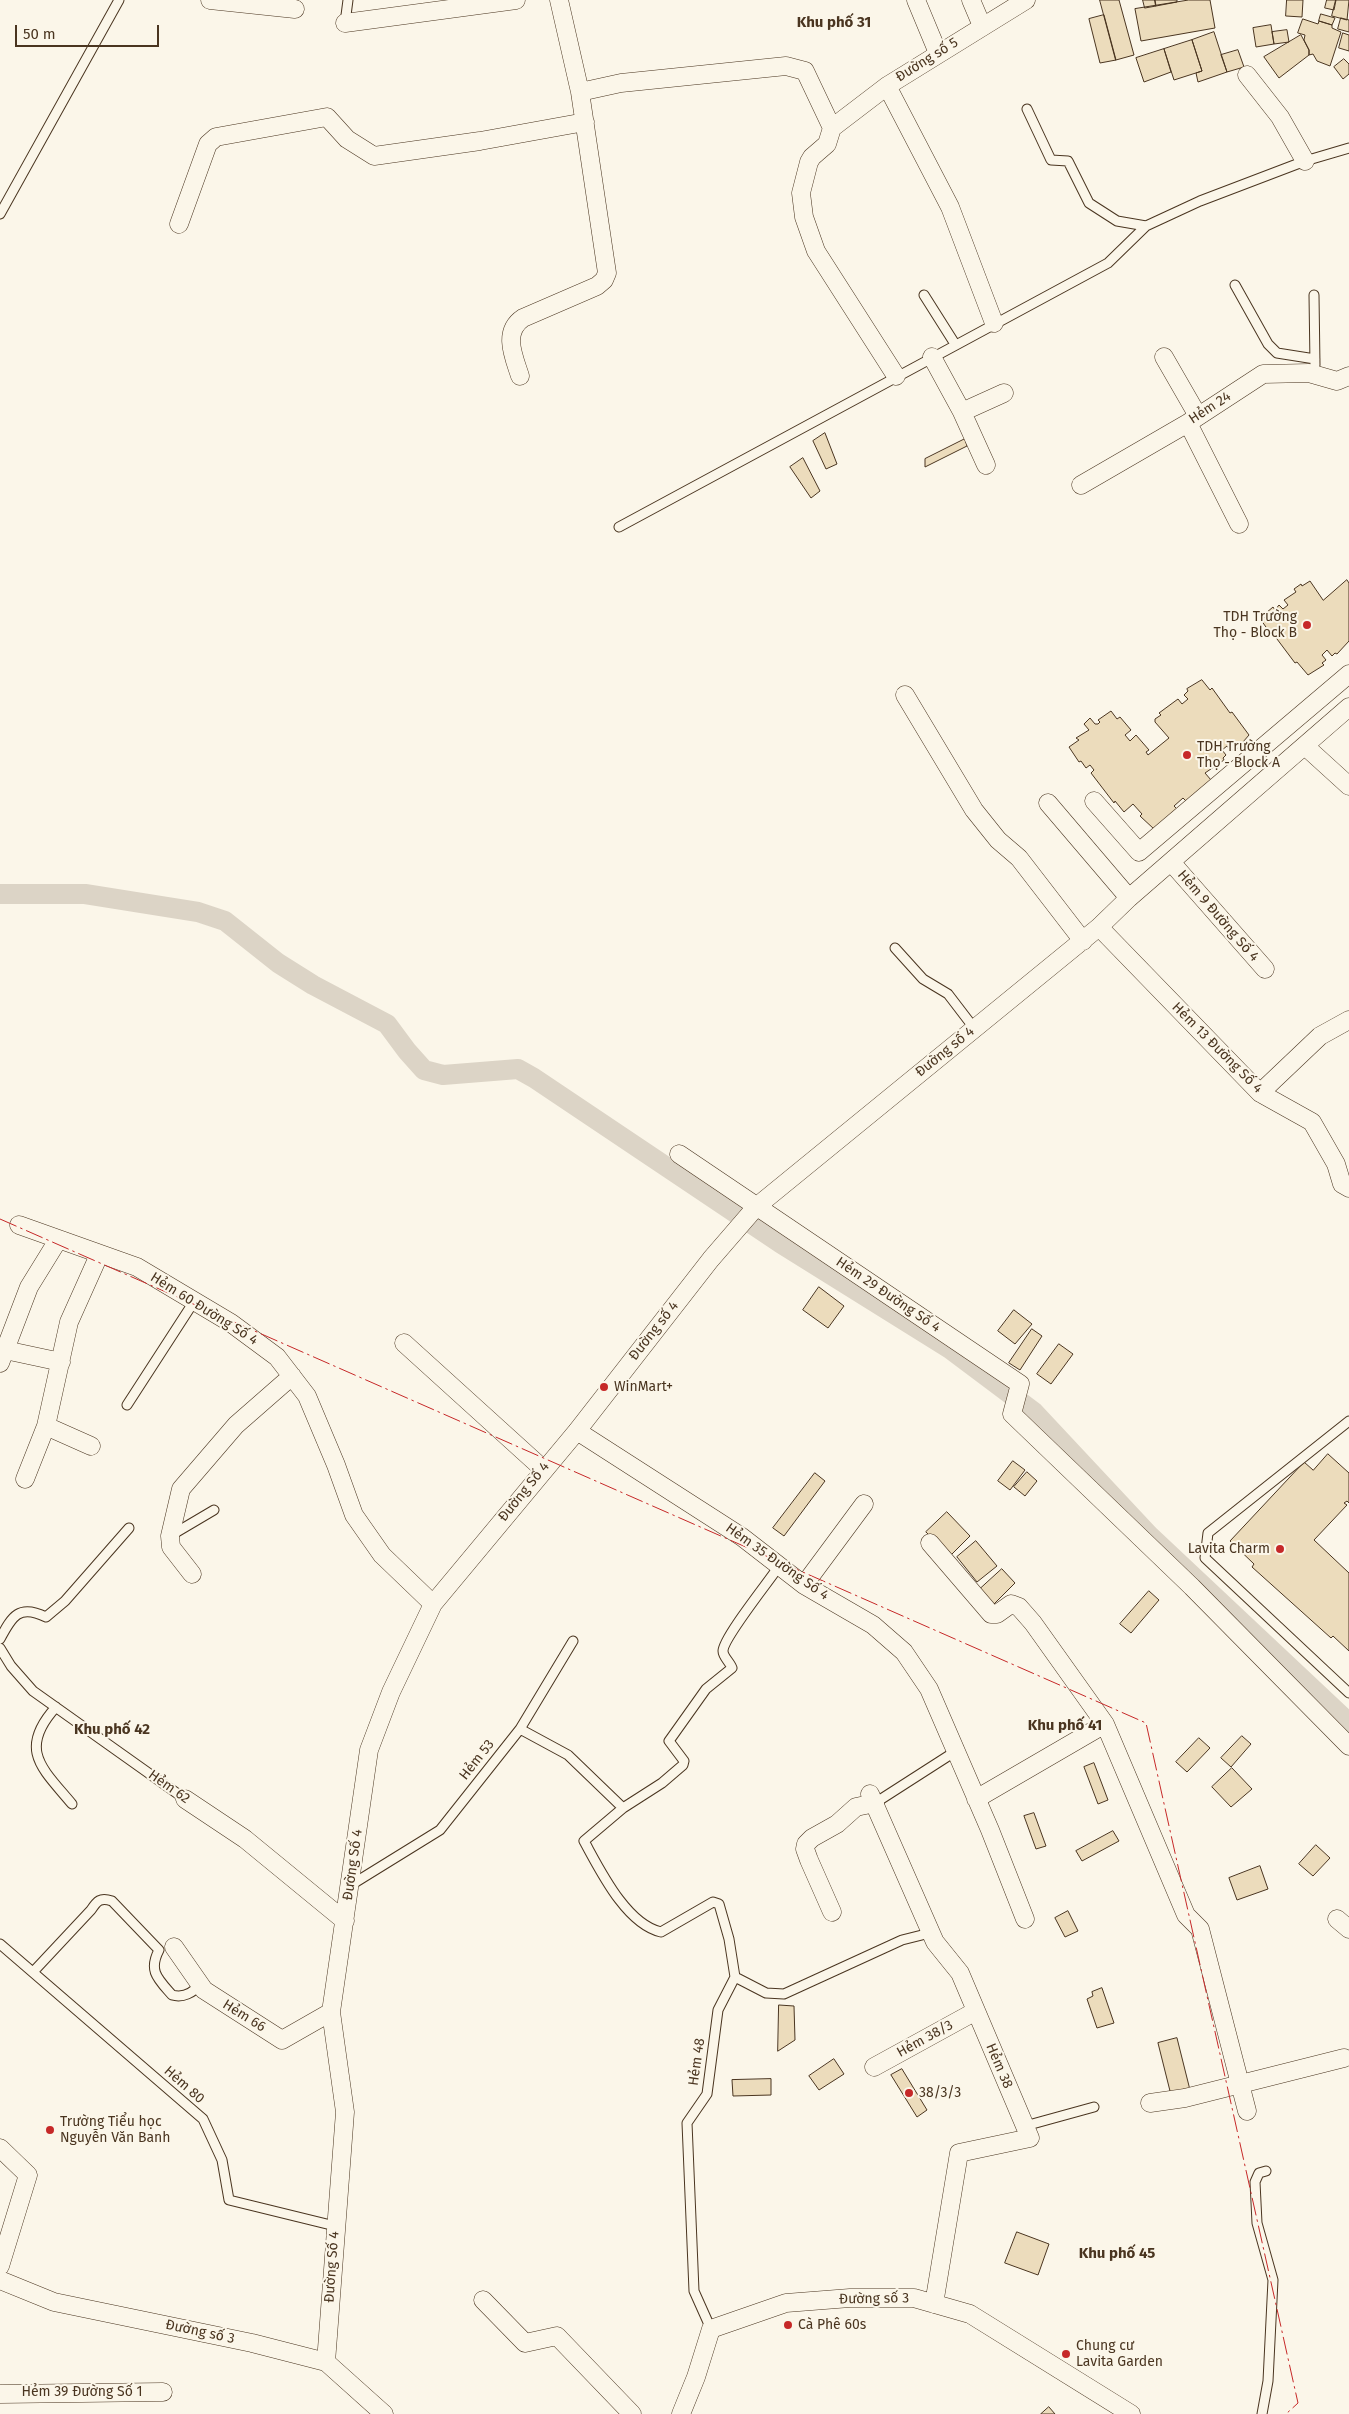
<!DOCTYPE html>
<meta charset="utf-8">
<style>
body{margin:0}
#map{position:relative;width:1349px;height:2414px;overflow:hidden;background:#fbf6e9;font-family:"Fira Sans",sans-serif}
canvas{display:block}
.scale{position:absolute;left:15px;top:25px;width:144px;height:22px;box-sizing:border-box;border:2px solid #4a3520;border-top:0;padding-left:6px;font-size:15px;line-height:18px;white-space:nowrap;color:#4a3520;-webkit-text-stroke:4px #fbf6e9;paint-order:stroke}
</style>
<div id="map">
<canvas width="1349" height="2414"></canvas>
<div class="scale">50 m</div>
</div>
<script>
const ctx = document.querySelector('canvas').getContext('2d');
ctx.lineJoin = 'round';
function stroke(path, color, width, dash) { ctx.strokeStyle = color; ctx.lineWidth = width; ctx.lineCap = dash ? 'butt' : 'round'; ctx.setLineDash(dash || []); ctx.stroke(path); }
function fillPath(path, color) { ctx.fillStyle = color; ctx.fill(path, 'evenodd'); }
function drawText(font, color, halo, rows, align = 'center') {
  ctx.font = font + ' "Fira Sans",sans-serif'; ctx.lineWidth = 4; ctx.setLineDash([]); ctx.textBaseline = 'middle'; ctx.strokeStyle = halo; ctx.fillStyle = color; for (const [text, x, y, turn = 0] of rows) {
    ctx.save(); ctx.translate(x, y); ctx.rotate((+turn || 0) * Math.PI / 180); ctx.textAlign = isNaN(turn) ? turn : align; if (halo) ctx.strokeText(text, 0, 0); ctx.fillText(text, 0, 0); ctx.restore();
  }
}
const canal = new Path2D(`
 M0,894H85L198,912L225,921L278,963L313,985L387,1024L407,1051L424,1070L443,1075L518,1069L534,1078L780,1243L950,1349L1034,1412L1149,1535L1349,1723`);
const building = new Path2D(`
 M1100,0H1119L1134,55L1116,60Z
 M1143,0H1155L1156,6L1145,8Z
 M1155,0H1177V2L1156,6Z
 M1189,0H1210L1215,28L1141,41L1135,9Z
 M1287,0H1303L1302,17L1286,16Z
 M1327,0H1336L1334,10L1325,8Z
 M1336,0H1349L1347,20L1332,16Z
 M1321,14L1335,18L1332,25L1319,21Z
 M1104,15L1116,60L1100,63L1089,19Z
 M1341,18L1349,20V32L1338,29Z
 M1303,19L1318,24L1319,21L1332,25V28L1341,32L1330,66L1317,61L1313,54L1309,55V50L1304,40L1305,35L1298,33Z
 M1271,25L1274,44L1256,47L1253,28Z
 M1287,30L1289,42L1274,44L1272,32Z
 M1214,32L1227,72L1198,82L1196,73L1202,71L1192,40Z
 M1343,33L1349,35V51L1339,48Z
 M1301,35L1309,50V55L1279,78L1264,57Z
 M1192,40L1202,71L1174,80L1164,49Z
 M1164,49L1171,72L1144,82L1136,58Z
 M1238,50L1244,67L1227,72L1221,55Z
 M1344,59L1349,64V74L1343,79L1334,67Z
 M825,433L837,464L826,469L813,441Z
 M965,439L967,446L925,467V459Z
 M803,458L820,491L811,498L790,467Z
 M1347,580L1349,583V641L1337,654L1335,653L1332,656L1327,650L1322,655L1326,660L1322,663L1324,665L1308,675L1297,662L1295,663L1274,635L1273,637L1261,620L1268,615L1266,613L1273,607L1275,610L1279,605L1283,609L1288,605L1284,600L1296,592L1294,589L1301,584L1302,586L1310,581L1323,600Z
 M1202,680L1210,690L1212,688L1230,713L1232,712L1249,735L1237,749L1236,747L1231,751L1227,746L1222,750L1226,755L1223,758L1224,760L1205,773L1211,780L1186,801L1183,798L1174,806L1177,809L1154,829L1140,816L1142,814L1133,804L1124,812L1115,801L1114,803L1091,773L1094,770L1090,765L1086,768L1081,761L1079,762L1069,747L1079,740L1076,738L1089,730L1084,724L1090,718L1095,724H1098L1100,722L1098,720L1111,711L1117,719L1120,717L1131,730L1125,735L1130,741L1136,735L1149,750L1146,752L1148,755L1169,738L1155,722V719L1161,715L1159,713L1178,699L1182,704L1188,699L1184,695L1188,691L1187,689Z
 M819,1287L844,1306L828,1328L803,1310Z
 M1014,1310L1032,1324L1015,1344L998,1331Z
 M1032,1329L1042,1336L1020,1370L1009,1363Z
 M1059,1344L1073,1354L1051,1384L1037,1374Z
 M1328,1454L1349,1473V1503L1347,1501L1344,1503L1347,1505L1314,1540L1349,1573V1651L1333,1636L1331,1638L1252,1567L1254,1564L1230,1541L1304,1462L1313,1470Z
 M1013,1461L1025,1470L1010,1490L998,1481Z
 M1027,1472L1037,1481L1025,1496L1014,1487Z
 M815,1473L825,1481L784,1536L773,1528Z
 M947,1512L970,1536L950,1556L926,1532Z
 M976,1541L997,1566L977,1582L957,1557Z
 M1002,1569L1015,1583L993,1605L979,1590Z
 M1149,1591L1159,1600L1131,1633L1120,1624Z
 M1242,1736L1251,1744L1231,1767L1221,1758Z
 M1199,1738L1210,1748L1187,1772L1176,1762Z
 M1094,1763L1108,1800L1098,1804L1084,1767Z
 M1232,1768L1252,1789L1231,1807L1212,1787Z
 M1034,1813L1046,1846L1036,1849L1024,1816Z
 M1113,1831L1119,1841L1082,1861L1076,1851Z
 M1316,1845L1330,1858L1313,1876L1299,1864Z
 M1260,1866L1268,1889L1237,1900L1229,1878Z
 M1068,1911L1078,1931L1065,1937L1055,1918Z
 M1102,1988L1114,2023L1097,2028L1087,1999L1093,1996L1092,1992Z
 M779,2005L794,2006L795,2040L778,2051Z
 M1177,2038L1190,2090L1171,2095L1158,2043Z
 M834,2059L844,2074L819,2090L809,2076Z
 M902,2069L927,2110L917,2117L891,2075Z
 M771,2079V2095L733,2096L732,2080Z
 M1017,2232L1049,2244L1038,2275L1005,2263Z
 M1049,2407L1055,2414H1041Z`);
const lane = new Path2D(`
 M345,23L348,0
 M1027,109L1051,160L1068,161L1089,203L1117,221L1146,226
 M0,214L119,0
 M1235,285L1268,344L1277,353L1315,359
 M924,295L955,344
 M1314,295L1315,365
 M619,527L1108,263L1146,226L1200,201L1305,161L1349,148
 M895,948L923,979L948,994L974,1028
 M127,1405L195,1300
 M1349,1421L1208,1533L1205,1558L1349,1693
 M170,1536L214,1510
 M0,1639C12,1616 19,1604 46,1617L65,1601L129,1528
 M0,1648L11,1666L33,1691L185,1799
 M56,1707C17,1750 43,1769 72,1804
 M520,1729L573,1641
 M875,1803L956,1751
 M351,1885L440,1830L520,1729L568,1755L623,1808
 M0,1944L203,2119L222,2160L229,2200L335,2226
 M33,1972L91,1910C97,1901 100,1897 112,1901L159,1950C148,1971 158,1979 172,1995C183,1998 193,1993 200,1984
 M735,1977L766,1993L784,1994L902,1940L930,1933
 M1025,2126L1094,2107
 M711,2329L694,2291L687,2123L707,2094L718,2010L735,1977L729,1939L719,1904L713,1902L661,1932C626,1924 600,1870 584,1841L623,1808L662,1783L683,1765L684,1761L669,1741L706,1689L732,1668C730,1662 723,1657 723,1651C723,1638 770,1580 779,1566
 M1262,2414L1268,2381L1273,2280L1257,2223L1255,2182L1259,2173L1266,2171`);
const street = new Path2D(`
 M210,0L295,9
 M916,0L938,53
 M971,0L982,26
 M345,23L516,0
 M1247,75L1280,117L1305,161
 M887,86L950,207L994,323
 M580,92L621,83L786,66L805,71L832,128L827,144L812,157L809,162L801,193L804,217L816,251L896,376
 M832,128L887,86L1026,0
 M179,224L208,144L216,137L327,117L347,139L374,156L480,141L585,122
 M932,357L962,412L986,465
 M1164,357L1198,416
 M520,376C514,357 502,332 523,318L597,286L604,280L607,273L580,92L559,0
 M962,412L1004,393
 M1188,423L1239,524
 M1081,485L1188,423L1263,374L1309,373L1337,381L1349,376
 M905,695L974,810L998,840L1019,858L1083,941
 M1305,746L1349,786
 M1094,801L1139,852L1349,674
 M1048,803L1129,898
 M1171,862L1265,969
 M1099,927L1260,1093L1312,1122L1336,1164L1342,1184L1349,1188
 M1260,1093L1320,1036L1349,1020
 M679,1154L1020,1384L1012,1414L1192,1587L1349,1746
 M19,1225L137,1267L231,1323L277,1357L307,1396L336,1465L354,1515L382,1555L433,1604
 M404,1343L543,1469
 M5,1350L61,1362
 M0,1363L29,1287L58,1240
 M46,1426L91,1446
 M577,1431L742,1537L804,1585L873,1625L904,1652L929,1689L990,1830L1025,1919
 M25,1479L46,1426L69,1322L99,1255
 M930,1543L991,1614H997L1011,1604L1019,1607L1033,1623L1105,1724L1186,1915L1200,1929L1247,2111
 M192,1574L171,1547L170,1536L181,1489L236,1425L292,1376
 M804,1585L864,1504
 M870,1794L935,1942L960,1973L1030,2138L959,2153L934,2304
 M185,1799L245,1839L345,1921
 M976,1799L1105,1724
 M832,1912L809,1860L805,1849L806,1844L812,1838L837,1824L856,1807L875,1803
 M1337,1919L1349,1929
 M174,1947L204,1990L282,2040L331,2012
 M874,2067L976,2011
 M1150,2103L1185,2098L1344,2058
 M0,2148L28,2175L0,2266
 M0,2280L54,2302L252,2343L326,2362L384,2414
 M483,2300L525,2343L557,2336L632,2414
 M326,2362L345,2112L331,2012L369,1750L391,1692L433,1604L577,1431L711,1259L756,1207L1099,927L1129,898L1349,707
 M0,2394L163,2392
 M681,2414L696,2377L711,2329L786,2303L850,2298H914L970,2314L1131,2414`);
const power = new Path2D(`
 M0,1219L1146,1723L1298,2403L1286,2414`);
const markers = [
 [1307,625,5,"#c62828"],
 [1187,755,5,"#c62828"],
 [604,1387,5,"#c62828"],
 [1280,1549,5,"#c62828"],
 [909,2093,5,"#c62828"],
 [50,2130,5,"#c62828"],
 [788,2325,5,"#c62828"],
 [1066,2354,5,"#c62828"]
];
const streetNames = [
 ["Đường số 5",927,60,-32],
 ["Hẻm 24",1210,408,-33],
 ["Hẻm 9 Đường Số 4",1218,916,49],
 ["Hẻm 13 Đường Số 4",1217,1048,45],
 ["Đường số 4",945,1052,-39],
 ["Hẻm 29 Đường Số 4",888,1295,34],
 ["Hẻm 60 Đường Số 4",204,1309,32],
 ["Đường số 4",654,1331,-52],
 ["Đường Số 4",524,1492,-51],
 ["Hẻm 35 Đường Số 4",777,1562,35],
 ["Hẻm 53",477,1760,-52],
 ["Hẻm 62",169,1787,35],
 ["Đường Số 4",353,1865,-82],
 ["Hẻm 66",244,2016,32],
 ["Hẻm 38/3",925,2039,-29],
 ["Hẻm 48",697,2062,-82],
 ["Hẻm 38",999,2066,67],
 ["Hẻm 80",184,2085,41],
 ["Đường Số 4",332,2267,-86],
 ["Đường số 3",874,2299,-1],
 ["Đường số 3",200,2332,12],
 ["Hẻm 39 Đường Số 1",82,2392]
];
const poiNames = [
 ["TDH Trường",1297,617,"right"],
 ["Thọ - Block B",1297,633,"right"],
 ["TDH Trường",1197,747],
 ["Thọ - Block A",1197,763],
 ["WinMart+",614,1387],
 ["Lavita Charm",1270,1549,"right"],
 ["38/3/3",919,2093],
 ["Trường Tiểu học",60,2122],
 ["Nguyễn Văn Banh",60,2138],
 ["Cà Phê 60s",798,2325],
 ["Chung cư",1076,2346],
 ["Lavita Garden",1076,2362]
];
const neighbourhoodNames = [
 ["Khu phố 31",834,23],
 ["Khu phố 41",1065,1726],
 ["Khu phố 42",112,1730],
 ["Khu phố 45",1117,2254]
];
stroke(canal, '#dcd4c6', 20);
fillPath(building, '#ecdcbc');
stroke(building, '#4a3520', 1);
stroke(lane, '#4a3520', 11);
stroke(street, '#4a3520', 19);
stroke(lane, '#fbf6e9', 9);
stroke(street, '#fbf6e9', 18);
stroke(power, '#c62828', 1, [18, 4, 2.5, 4]);
for (const [x, y, r, color] of markers) { const dot = new Path2D(); dot.arc(x, y, r, 0, 2 * Math.PI); ctx.fillStyle = color; ctx.fill(dot); stroke(dot, '#fbf6e9', 2); }
drawText('14px', '#4a3520', '#fbf6e9', streetNames);
drawText('14px', '#4a3520', '#fbf6e9', poiNames, 'left');
drawText('bold 15px', '#4a3520', '#fbf6e9', neighbourhoodNames);
</script>
